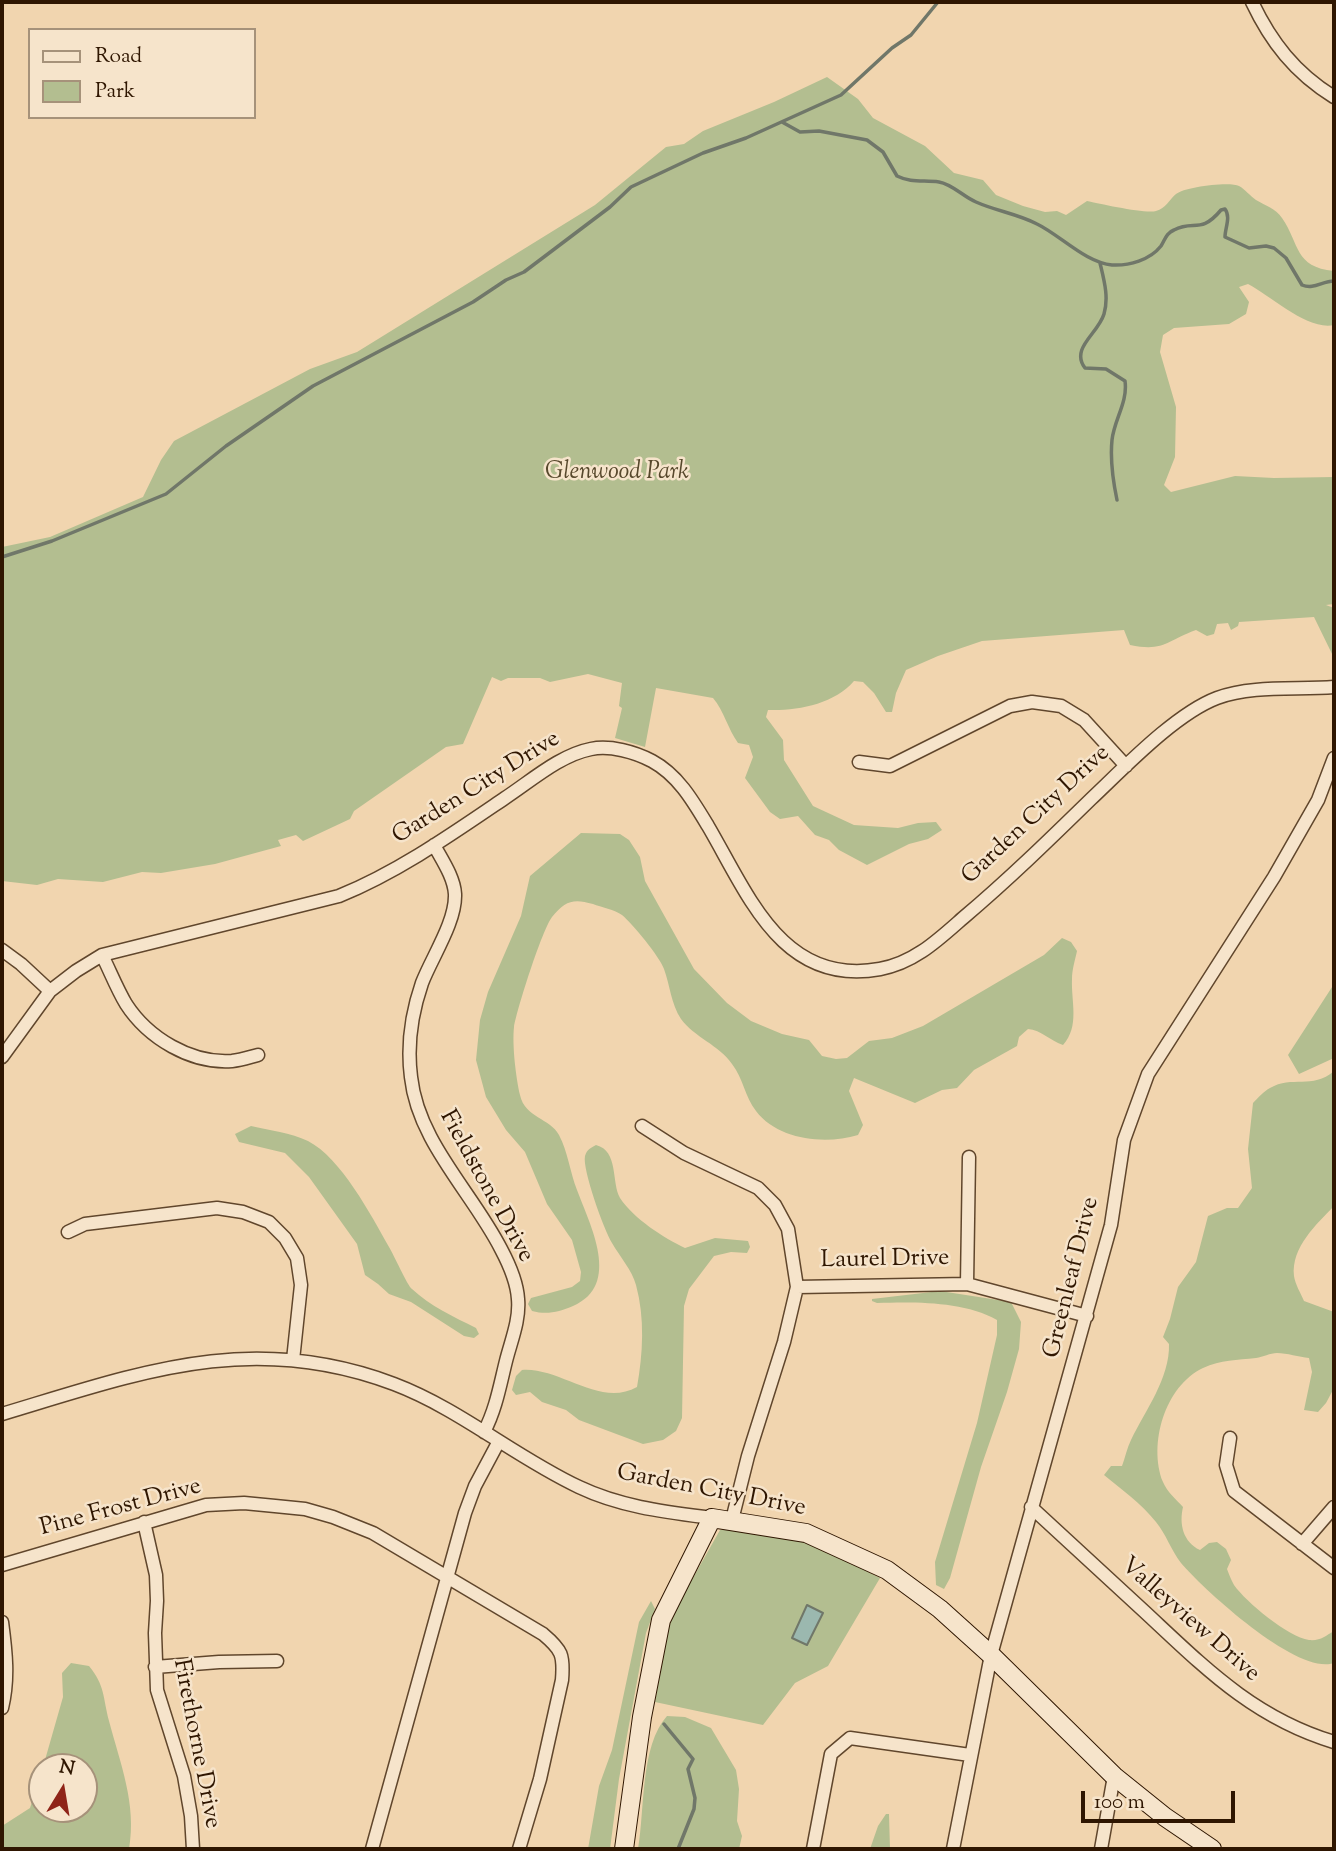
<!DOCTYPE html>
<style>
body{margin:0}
#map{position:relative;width:1336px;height:1851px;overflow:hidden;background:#f1d5af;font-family:"Sorts Mill Goudy",serif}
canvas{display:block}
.frame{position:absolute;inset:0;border:4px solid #2f1601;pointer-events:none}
.legend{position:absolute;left:28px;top:28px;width:228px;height:91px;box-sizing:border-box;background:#f6e4cb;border:2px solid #a6927a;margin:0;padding:9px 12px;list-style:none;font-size:21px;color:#2f1601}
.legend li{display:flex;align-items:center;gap:14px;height:35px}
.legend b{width:35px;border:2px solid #a6927a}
.north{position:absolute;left:28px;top:1753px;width:70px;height:70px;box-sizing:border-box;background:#f6e4cb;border:2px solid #a6927a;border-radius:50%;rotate:11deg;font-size:19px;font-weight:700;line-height:28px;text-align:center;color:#2f1601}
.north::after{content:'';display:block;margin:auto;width:24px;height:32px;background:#8f2418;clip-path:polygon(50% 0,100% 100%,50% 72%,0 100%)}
.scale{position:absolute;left:1081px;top:1791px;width:154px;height:32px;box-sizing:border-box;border:4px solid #2f1601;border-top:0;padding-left:9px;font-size:21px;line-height:24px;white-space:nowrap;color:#2f1601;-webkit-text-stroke:5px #f6e4cb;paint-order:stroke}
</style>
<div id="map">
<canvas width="1336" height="1851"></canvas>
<div class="frame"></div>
<ul class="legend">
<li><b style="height:9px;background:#f6e4cb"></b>Road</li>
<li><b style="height:19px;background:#b3be90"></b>Park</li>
</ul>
<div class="north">N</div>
<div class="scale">100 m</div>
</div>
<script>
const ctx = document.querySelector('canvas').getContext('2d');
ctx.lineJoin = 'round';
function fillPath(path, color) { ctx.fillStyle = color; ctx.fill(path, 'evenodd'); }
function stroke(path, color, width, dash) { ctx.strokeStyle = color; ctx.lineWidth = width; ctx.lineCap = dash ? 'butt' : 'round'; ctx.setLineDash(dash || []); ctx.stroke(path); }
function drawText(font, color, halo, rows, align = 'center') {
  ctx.font = font + ' "Sorts Mill Goudy",serif'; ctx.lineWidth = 5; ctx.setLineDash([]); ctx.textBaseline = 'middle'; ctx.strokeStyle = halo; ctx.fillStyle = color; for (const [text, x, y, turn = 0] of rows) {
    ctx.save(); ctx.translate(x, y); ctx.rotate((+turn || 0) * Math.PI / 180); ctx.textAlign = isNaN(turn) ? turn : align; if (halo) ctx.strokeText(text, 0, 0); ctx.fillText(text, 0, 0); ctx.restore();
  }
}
const green = new Path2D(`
 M827,77L858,99L873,118L925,146L954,173L983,180L996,195L1023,206L1045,212L1057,211L1066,215L1087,201C1101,204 1146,214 1156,211C1166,208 1169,200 1176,194C1184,187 1230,181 1239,186C1245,189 1250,196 1256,200C1266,206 1275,208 1282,218C1300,244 1294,267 1334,271V325C1308,331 1271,296 1248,284L1239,287L1249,302L1246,314L1229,324L1174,328L1163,335L1160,352L1176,407L1175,457L1164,485L1171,492L1235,476L1274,478L1334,477V604L1326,605L1334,608V658L1314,617L1239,622L1238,626L1231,630L1228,623L1217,624L1214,634L1207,636L1196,630C1166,641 1164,652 1130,645L1124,630L982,641L938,656L906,670L896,693L892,712H886L874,693L863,682L854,681C834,704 798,711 768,710L766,717L783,740L784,760L813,806L854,825L898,828L918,823L936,822L942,830L928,839L909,844L867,865L839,850L829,840L815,835L798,816L780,819L770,812L745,778L753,757L749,745L738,743C728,729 724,711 713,698L656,688L645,747L615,738L622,708L619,706L622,683L588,674L550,682L540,678H508L501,681L492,677L463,744L446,747L354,811L350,819L303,841L296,835L278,840L281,846L215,864L161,873L142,872L103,882L58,879L37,885L2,881V547L50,537L143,497L161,460L174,441L310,369L357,352L595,205L666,147L684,144L703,131L774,102Z
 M581,833L620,834L629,840L640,857L645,881L694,969L727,1003L751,1021L782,1034L809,1040L822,1056L836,1059L847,1058L869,1041L892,1038L923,1026L1044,955L1062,938L1071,942L1077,951C1075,960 1072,970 1072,979C1071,1002 1080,1026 1063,1045C1051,1041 1041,1030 1028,1029L1019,1037L1017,1046L974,1070L957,1088L942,1090L915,1103L854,1078L849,1091L863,1125L858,1135C825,1145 778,1140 756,1111C745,1097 743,1078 732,1064C719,1045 694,1037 681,1019C671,1004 670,985 664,969C660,957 632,923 622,915C615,910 601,907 593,904C573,898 565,901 552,917C542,930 517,1009 514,1027C512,1045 516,1078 520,1095C525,1118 550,1118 559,1135C568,1152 570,1172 577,1190C590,1225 622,1285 573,1306C559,1312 547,1315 532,1311L528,1304L531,1298L572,1287L580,1281L581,1272L572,1240L547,1204L525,1152L506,1130L486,1097L476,1060L480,1020L488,992L521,916L530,876Z
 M1334,984V1058L1299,1074L1288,1055Z
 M1334,1071V1206C1317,1224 1291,1247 1294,1276C1295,1284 1301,1294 1304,1301L1334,1312V1388L1326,1403L1318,1412L1304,1410L1312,1372L1309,1358C1299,1357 1287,1353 1277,1353C1270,1353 1263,1357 1256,1358C1237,1360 1221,1360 1203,1368C1165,1386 1148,1444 1163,1482C1167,1492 1176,1499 1183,1507C1179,1524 1183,1542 1200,1550L1209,1543L1217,1542L1226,1549L1231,1560L1227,1569C1229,1574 1231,1580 1234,1585C1246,1602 1288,1637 1309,1640C1321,1641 1325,1636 1334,1631V1663C1298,1676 1204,1590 1181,1563C1171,1550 1166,1534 1156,1522C1141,1503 1122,1490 1104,1475L1111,1466H1122C1125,1458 1127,1448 1131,1440C1145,1411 1170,1378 1169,1344L1163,1337L1170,1319L1178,1287L1196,1262L1208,1216L1227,1208H1238L1252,1188L1248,1149L1253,1103C1258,1098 1264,1091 1270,1088C1292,1075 1312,1090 1334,1071Z
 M251,1126C269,1130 291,1133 308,1141C341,1158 371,1215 389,1247C394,1255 407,1285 412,1289C430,1306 454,1317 476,1328L479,1334L474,1338L464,1336L411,1302L389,1294L378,1284L365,1275L357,1244L309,1177L285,1153L239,1142L235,1134Z
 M596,1145C619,1151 611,1182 620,1198C634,1219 664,1238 685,1248L715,1238L748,1241L750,1247L747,1253L731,1252L714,1256L689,1289L684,1306L682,1418L676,1431L663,1440L643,1444L579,1420L566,1410L542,1402L530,1392L516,1395L512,1390L516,1376L522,1370C560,1367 600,1408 637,1387C643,1354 645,1318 636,1285C632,1270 620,1257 612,1243C604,1230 582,1169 585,1156C587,1149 591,1148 596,1145Z
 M940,1291L1011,1302L1021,1322L1019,1349L1007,1392L981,1467L950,1578L944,1589L936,1585L935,1562L977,1423L997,1335V1320C963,1301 915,1302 877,1303L872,1301V1299Z
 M745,1527L802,1537L880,1578L828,1666L795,1683L763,1725L655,1702L669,1626L681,1599L720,1530Z
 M651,1601L655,1609L646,1633L619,1779L610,1849H588L599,1786L612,1750L639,1622Z
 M71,1663L89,1666C105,1685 103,1698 109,1721C120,1763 137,1804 129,1849H2V1826L30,1808L42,1771V1809H84V1767H43L63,1697L62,1673Z
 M667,1716L685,1717L711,1728L736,1770L739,1789L737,1821L742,1836L739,1849H638C645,1810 640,1746 667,1716Z
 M886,1814H889L890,1849H870L878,1826Z`);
const water = new Path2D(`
 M807,1605L823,1613L807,1645L792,1638Z`);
const stream = new Path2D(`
 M782,122L800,132L819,131L867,140L883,152L897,176C911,183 923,180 939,182C952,184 964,197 976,202C996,211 1018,214 1037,224C1060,235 1086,263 1112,265C1129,266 1150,260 1161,246C1165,240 1166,233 1174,230C1194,219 1200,235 1221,210L1225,209C1231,217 1225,228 1225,237L1249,248L1266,246L1274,248L1286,258L1302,285C1314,290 1322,281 1334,281
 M1100,263C1104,280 1109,297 1104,314C1098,334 1070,348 1085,368L1106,369L1125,381C1128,402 1114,420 1112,440C1110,460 1113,481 1117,500
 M2,557L52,541L166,494L226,446L313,386L473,302L506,280L524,272L610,207L631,187L703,153L746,138L841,95L892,48L911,35L938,2
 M664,1724L693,1759L688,1769L695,1798L694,1809L678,1849`);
const street = new Path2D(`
 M1252,2C1271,42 1295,73 1334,97
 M859,762L890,766L1010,706L1032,702L1061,706L1084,720L1126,766
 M434,845C442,860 454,877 455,894C456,922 432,957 422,983C412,1012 407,1046 411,1077C418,1142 472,1192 501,1249C509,1264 517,1282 518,1299C520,1320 511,1341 506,1361C500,1385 496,1409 484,1432
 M2,950L21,964L50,991
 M102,955C110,971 117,989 126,1004C148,1038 191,1064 232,1061C241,1060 250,1057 258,1055
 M2,1057L50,991L76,971L102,955L339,896C398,872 452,834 505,798C531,781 560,755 591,749C610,745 635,752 652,761C678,775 693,801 708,826C748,894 782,987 880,969C914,963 938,940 963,918C1008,880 1049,840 1091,799C1124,768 1175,714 1217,698C1252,685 1296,690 1334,687
 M642,1126L684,1153L758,1188L775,1205L788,1229L797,1287L784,1342L748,1456L732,1520
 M68,1232L85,1224L217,1208L243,1212L269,1222L285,1238L297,1258L301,1285L293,1360
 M967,1284L969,1157
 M797,1287L967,1284L1087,1316
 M2,1414C139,1373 251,1330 394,1384C460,1409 515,1457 579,1487C621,1507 666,1512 712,1518
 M1230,1438L1226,1465L1234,1491L1334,1568
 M1031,1507C1070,1543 1108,1578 1146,1613C1205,1668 1254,1718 1334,1742
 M144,1522L156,1575L157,1601L155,1633L157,1690L184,1776L191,1816L193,1849
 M1302,1544L1334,1507
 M2,1565L206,1505L244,1503L275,1506L305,1509L333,1517L373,1533L543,1634C562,1650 564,1655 562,1680L540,1779L519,1849
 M2,1622C6,1652 9,1679 2,1708
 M155,1667L219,1662L277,1661
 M372,1849L465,1513L475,1486L499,1441
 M813,1849L831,1754L850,1738L970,1755
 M953,1849L991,1655L1111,1225L1124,1140L1148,1074L1274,877L1318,800L1334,758
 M1101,1849L1114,1776`);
const secondary = new Path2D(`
 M624,1849L642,1717L661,1620L712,1518L806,1533L887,1570L940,1609L991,1655L1114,1776L1165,1817L1212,1849`);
const parkNames = [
 ["Glenwood Park",617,474]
];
const streetNames = [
 ["Garden City Drive",477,789,-32],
 ["Garden City Drive",1037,816,-43],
 ["Fieldstone Drive",485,1187,61],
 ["Laurel Drive",885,1261,-1],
 ["Greenleaf Drive",1073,1278,-76],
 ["Garden City Drive",711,1492,11],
 ["Pine Frost Drive",121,1509,-15],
 ["Valleyview Drive",1189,1621,41],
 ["Firethorne Drive",195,1744,79]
];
fillPath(green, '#b3be90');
fillPath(water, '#9bb8af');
stroke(water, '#707769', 2);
stroke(stream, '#707769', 3.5);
stroke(street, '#60462c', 15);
stroke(secondary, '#2f1601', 20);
stroke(street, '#f6e4cb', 12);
stroke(secondary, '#f6e4cb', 18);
drawText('italic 24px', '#57482c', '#f6e4cb', parkNames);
drawText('24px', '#2f1601', '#f6e4cb', streetNames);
</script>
